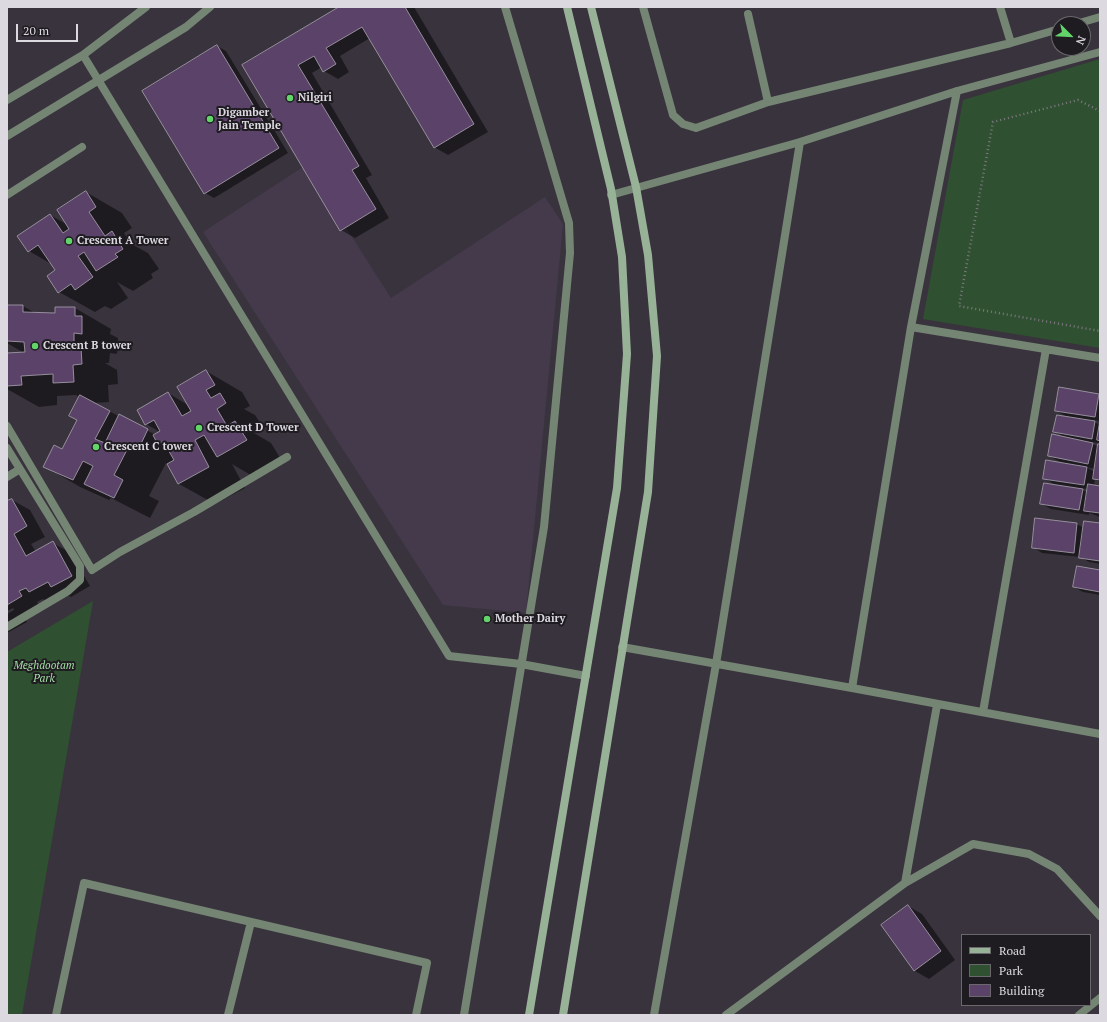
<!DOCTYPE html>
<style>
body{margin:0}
#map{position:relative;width:1107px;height:1022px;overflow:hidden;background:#39333d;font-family:"PT Serif",serif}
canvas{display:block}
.frame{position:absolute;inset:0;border:8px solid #ddd9e0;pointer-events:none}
.legend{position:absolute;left:961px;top:934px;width:130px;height:72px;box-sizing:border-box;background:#1f1c21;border:1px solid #6b686d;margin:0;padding:5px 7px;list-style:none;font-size:12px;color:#ddd9e0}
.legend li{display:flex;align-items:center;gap:8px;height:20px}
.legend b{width:20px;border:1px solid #6b686d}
.north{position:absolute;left:1051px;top:16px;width:40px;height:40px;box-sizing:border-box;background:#1f1c21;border:1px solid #6b686d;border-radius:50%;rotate:114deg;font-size:11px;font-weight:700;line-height:16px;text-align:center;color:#ddd9e0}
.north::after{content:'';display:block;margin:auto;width:14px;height:18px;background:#62d469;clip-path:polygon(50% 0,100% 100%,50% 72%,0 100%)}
.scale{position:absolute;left:16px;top:24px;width:62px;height:18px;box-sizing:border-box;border:2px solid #ddd9e0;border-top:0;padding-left:5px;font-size:12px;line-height:14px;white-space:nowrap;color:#ddd9e0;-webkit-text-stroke:3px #1f1c21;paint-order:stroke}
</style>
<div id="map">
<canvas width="1107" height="1022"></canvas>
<div class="frame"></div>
<ul class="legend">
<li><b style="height:5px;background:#98b297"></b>Road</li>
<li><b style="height:11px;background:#305131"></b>Park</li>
<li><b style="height:11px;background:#5a4269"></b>Building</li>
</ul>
<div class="north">N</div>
<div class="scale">20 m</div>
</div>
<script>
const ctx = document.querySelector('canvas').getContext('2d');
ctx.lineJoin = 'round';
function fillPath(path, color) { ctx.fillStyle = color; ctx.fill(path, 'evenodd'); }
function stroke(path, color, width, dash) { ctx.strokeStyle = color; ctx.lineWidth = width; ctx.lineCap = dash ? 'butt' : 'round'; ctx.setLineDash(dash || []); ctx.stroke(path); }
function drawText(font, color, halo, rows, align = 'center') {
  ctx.font = font + ' "PT Serif",serif'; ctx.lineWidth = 4; ctx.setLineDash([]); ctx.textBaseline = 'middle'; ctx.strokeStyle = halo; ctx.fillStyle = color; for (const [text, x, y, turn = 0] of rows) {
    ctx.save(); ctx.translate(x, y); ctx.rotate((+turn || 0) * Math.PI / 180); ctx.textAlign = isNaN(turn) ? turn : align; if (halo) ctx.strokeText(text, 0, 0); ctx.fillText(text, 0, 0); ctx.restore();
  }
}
const built = new Path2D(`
 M306,165L391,298L545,197L563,224L526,613L443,605L203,232Z`);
const green = new Path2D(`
 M1100,59V348L923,319L963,100Z
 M93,601L22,1015H7V652Z`);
const shadow = new Path2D(`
 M341,7H414L488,132L448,155L434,147L370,38L340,56L349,72L338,79L324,71L322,67L312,73L372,175L366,178L389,218L355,238L341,230L243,66Z
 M217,46L226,51L288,153L214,198L205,193Z
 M86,192L122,213L132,228L124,233L131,244L148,253L159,269L151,274L153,278L133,291L117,282L128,298L111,309L105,306L95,312L59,292L57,271L53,265L29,251L50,215L68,225Z
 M7,306H23L35,313L56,314L75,308L111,329L110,334L118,338L117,354L110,353L109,363H105L117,370L118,384L108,385L109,402L93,403L156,435L160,432L146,424L168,393L188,405L206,371L242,392L250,406L244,409L255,415L261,424L252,429L254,433L271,443L282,461L254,477L232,464L245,488L215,504L179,484L168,465L166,463L149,496L159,501L150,518L111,498L109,500L80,487L44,466L62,451L78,420L80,398L76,395L57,396V405L39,407L7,389V354L24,353L7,343Z
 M1098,394L1100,395V421L1091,420L1100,425V443L1089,442L1099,447L1100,445V482L1095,479L1094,486L1100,487V517L1089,513V515L1051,509L1042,504L1057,486L1044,478L1062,463L1049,456L1065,438L1055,431L1067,417L1056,411ZM1086,467L1095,469V472ZM1079,488L1088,489V493Z
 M12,500L30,510L45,537L31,544L36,552L53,543L71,553L90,586L71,597L64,593L48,602L43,599L37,602L40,607L24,616L27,622L7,633V614L14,610L13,608L7,611V502Z
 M1036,519L1077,524L1084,528L1100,524V564L1089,562L1080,557L1042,553L1033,547Z
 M1100,571V595L1083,592L1074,587Z
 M908,906L922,914L955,960L929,979L915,971L882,925Z`);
const building = new Path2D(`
 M339,7H405L474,124L434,148L362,27L326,48L336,64L323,72L314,56L298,65L359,166L352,170L376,209L340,231L242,65Z
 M217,45L279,148L204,194L142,91Z
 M86,191L96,207L89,212L105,236L112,231L123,249L115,254L118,257L96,271L84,252L78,256L93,277L75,290L71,284L58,293L47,276L55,270L38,245L28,252L17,236L50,214L63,233L69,229L57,210Z
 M7,305H23V312L55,313V307H75V316H82V334L74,333V343L45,342V350L81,348L82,364L73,365L74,382L53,383V374L21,376L22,385L7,386V353L25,352L24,342L7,341Z
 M206,370L215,385L206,390L211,398L220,393L226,403L217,409L227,426L235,421L247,440L217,457L204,435L195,440L209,467L178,484L167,464L174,460L163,441L158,445L153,435L160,431L154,420L145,425L137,410L168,392L182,416L191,411L177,387Z
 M1059,387L1099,394L1095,417L1055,411Z
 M80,395L110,411L95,439L105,443L119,414L148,429L139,448L130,444L114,475L123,480L114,498L84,484L93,466L83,461L73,480L43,467L54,445L62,449L77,420L69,416Z
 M1057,415L1095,421L1092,439L1053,432Z
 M1100,420V441L1097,440Z
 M1052,434L1093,443L1088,464L1048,456Z
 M1098,444H1100V480L1093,479Z
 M1046,460L1087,467L1084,485L1043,479Z
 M1044,483L1083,489L1079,510L1040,504Z
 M1088,484L1100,486V513L1084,511Z
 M12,499L27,526L14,534L26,556L53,541L72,576L51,587L48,582L29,592L26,588L19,591L22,596L7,605V501Z
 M1035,518L1077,523L1074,553L1032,548Z
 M1084,521L1100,523V561L1079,558Z
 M1077,566L1100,570V592L1073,587Z
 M908,905L941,951L914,971L881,925Z`);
const path = new Path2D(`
 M1100,111L1078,100L993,122L959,306L1100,331`);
const lane = new Path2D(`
 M1079,1015L1100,998`);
const street = new Path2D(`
 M643,7L673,115L683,124L696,128L768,102L1011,43L1059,29
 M1000,7L1011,43
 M748,14L768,102
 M1076,24L1100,17
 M83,55L449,656L521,664L586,676
 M7,100L83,55L146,7
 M7,136L186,27L210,7
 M7,195L82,147
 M611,195L800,142L957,91L1100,52
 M911,327L1100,358
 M7,426L92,570L120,552L194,512L287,457
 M7,448L80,566V580L68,591L7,627
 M7,477L20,469
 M622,647L852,688L1100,734
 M852,688L911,327L957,91
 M937,705L905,883L973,844L1029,854L1057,869L1100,916
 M983,712L1046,349
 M56,1015L84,883L427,963L416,1015
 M228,1015L251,922
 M464,1015L544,527L570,253L569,223L505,7
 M654,1015L716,664L800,142
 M726,1015L905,883`);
const secondary = new Path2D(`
 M529,1015L617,488L627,354L622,257L611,189L567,7
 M563,1015L648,492L657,356L648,255L636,187L591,7`);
const markers = [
 [290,98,4,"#62d469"],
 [210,119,4,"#62d469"],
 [69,241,4,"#62d469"],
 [35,346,4,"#62d469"],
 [199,428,4,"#62d469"],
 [96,447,4,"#62d469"],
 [487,619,4,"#62d469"]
];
const poiNames = [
 ["Nilgiri",298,98],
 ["Digamber",218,113],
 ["Jain Temple",218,126],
 ["Crescent A Tower",77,241],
 ["Crescent B tower",43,346],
 ["Crescent D Tower",207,428],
 ["Crescent C tower",104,447],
 ["Mother Dairy",495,619]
];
const parkNames = [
 ["Meghdootam",44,666],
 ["Park",44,679]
];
fillPath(built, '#443a4b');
fillPath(green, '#305131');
fillPath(shadow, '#0007');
fillPath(building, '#5a4269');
stroke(building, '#968f9c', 1);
stroke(path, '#7d7881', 2.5, [1, 3]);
stroke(lane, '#758574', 8);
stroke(street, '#758574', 8);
stroke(secondary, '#98b297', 8);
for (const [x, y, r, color] of markers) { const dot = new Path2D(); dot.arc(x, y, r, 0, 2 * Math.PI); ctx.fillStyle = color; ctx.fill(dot); stroke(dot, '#1f1c21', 1.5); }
drawText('bold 11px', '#ddd9e0', '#1f1c21', poiNames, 'left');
drawText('italic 11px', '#a5dfa5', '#1f1c21', parkNames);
</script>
